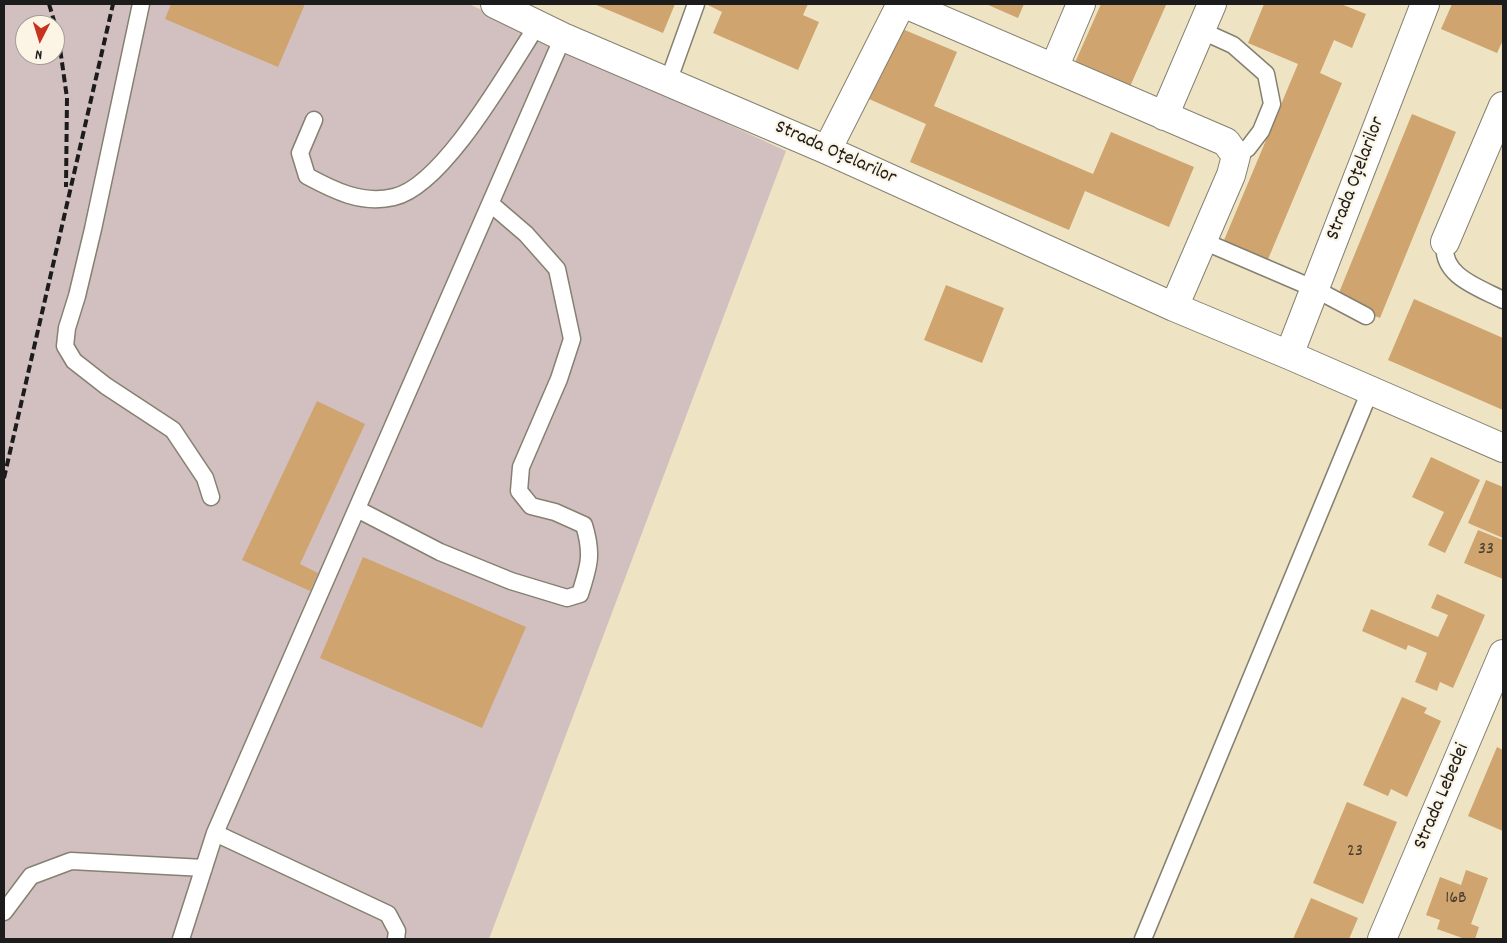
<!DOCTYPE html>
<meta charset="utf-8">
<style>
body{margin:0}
#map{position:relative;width:1507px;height:943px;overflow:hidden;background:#eee4c4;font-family:Dekko,sans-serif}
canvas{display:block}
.frame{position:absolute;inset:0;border:5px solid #1c1c1c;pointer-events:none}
.north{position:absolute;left:15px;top:15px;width:50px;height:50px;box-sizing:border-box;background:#fcf5e5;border:1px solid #a29e95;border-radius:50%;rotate:185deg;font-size:14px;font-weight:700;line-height:20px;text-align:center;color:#1c1c1c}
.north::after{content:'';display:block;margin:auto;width:18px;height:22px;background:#c8321e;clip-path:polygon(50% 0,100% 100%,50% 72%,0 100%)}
</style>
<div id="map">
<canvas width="1507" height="943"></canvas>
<div class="frame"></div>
<div class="north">N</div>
</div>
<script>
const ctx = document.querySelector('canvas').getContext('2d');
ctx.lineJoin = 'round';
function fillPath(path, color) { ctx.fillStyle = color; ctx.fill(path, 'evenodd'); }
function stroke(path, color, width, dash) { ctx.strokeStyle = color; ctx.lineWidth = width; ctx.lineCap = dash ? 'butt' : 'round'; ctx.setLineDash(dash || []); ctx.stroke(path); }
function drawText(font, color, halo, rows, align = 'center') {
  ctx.font = font + ' Dekko,sans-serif'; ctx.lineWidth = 4.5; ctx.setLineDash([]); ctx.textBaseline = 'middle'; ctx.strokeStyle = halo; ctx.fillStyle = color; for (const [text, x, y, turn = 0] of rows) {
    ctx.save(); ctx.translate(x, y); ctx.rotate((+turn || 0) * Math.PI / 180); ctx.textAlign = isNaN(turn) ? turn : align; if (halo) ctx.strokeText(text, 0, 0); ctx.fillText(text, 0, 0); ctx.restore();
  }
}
const industrial = new Path2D(`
 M4,4H469L786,151L489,939H4ZM25,25H55V55H25Z`);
const building = new Path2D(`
 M171,4H305L278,67L165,19Z
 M594,4H675L663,33Z
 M708,4H808L803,15L819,22L798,70L713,33L722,12L708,5Z
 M986,4H1024L1018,18Z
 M1101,4L1166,5L1128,91L1073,67Z
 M1264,4H1341L1366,14L1352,48L1334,40L1320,73L1342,83L1266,264L1222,245L1298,64L1248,43Z
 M1452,4H1503V40L1497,53L1441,29Z
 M900,28L957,52L934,106L1093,174L1111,132L1194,167L1169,227L1085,191L1069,230L910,162L926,124L869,99Z
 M1412,114L1456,132L1380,318L1336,300Z
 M946,285L1004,308L982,363L924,340Z
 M1414,299L1503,338V410L1388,360Z
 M317,401L365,424L300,564L318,573L310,591L242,560Z
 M1431,457L1480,480L1445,553L1428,545L1444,512L1412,497Z
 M1486,480L1503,487V538L1468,523Z
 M1478,530L1503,540V579L1464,563Z
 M363,557L526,627L482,728L320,658Z
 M1437,594L1485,615L1453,688L1440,682L1437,691L1415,682L1427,653L1408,645L1406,650L1362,631L1371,609L1438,637L1448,615L1431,608Z
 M1402,697L1427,708L1424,713L1441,721L1407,797L1391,789L1388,796L1363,785Z
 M1497,747L1503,750V831L1468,816Z
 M1347,802L1397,822L1363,904L1313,883Z
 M1466,870L1488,878L1471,924L1479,927L1475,939H1465L1437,929L1440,920L1426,915L1440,877L1461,885Z
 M1311,898L1358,918L1349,939H1293Z`);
const lane = new Path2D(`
 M141,4L93,229L77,296L67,328L65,346L74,361L106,386L173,430L205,478L211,497
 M1200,30L1233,45L1266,74L1272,104L1261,131L1248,148L1236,156
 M668,82L696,4
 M314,120L300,153L307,176C333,190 362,205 394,197C444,186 510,67 538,24
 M1203,241L1315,289L1366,316
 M1445,242C1440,276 1478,287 1503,300
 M357,509L440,552L511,581L567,598L580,594C589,566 593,554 584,525L555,512L531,506L519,491L521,467L559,379L572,339L557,269L526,234L491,204
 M4,912L31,876L71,861L204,868
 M181,939L215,833
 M396,939L397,931L388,914L215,833L563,37
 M1143,939L1370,391`);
const street = new Path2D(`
 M495,4L563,37L827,150L1174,307L1289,355L1503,448
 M905,4L1226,142L1236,156L1231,175L1174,307
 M1054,68L1081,4
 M1164,116L1212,4
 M827,150L901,4
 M1445,242L1503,106
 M1289,355L1425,4
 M1382,939L1503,654`);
const rail = new Path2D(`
 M49,4L58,34L67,98L66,187
 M4,478L113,4`);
const numberNames = [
 ["33",1486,551],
 ["23",1355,853],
 ["16B",1456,900]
];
const streetNames = [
 ["Strada Oțelarilor",835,154,24],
 ["Strada Oțelarilor",1357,179,-69],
 ["Strada Lebedei",1443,797,-67]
];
fillPath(industrial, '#d2bfc0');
fillPath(building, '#cfa46e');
stroke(lane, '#858070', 19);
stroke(street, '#858070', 30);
stroke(lane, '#fff', 16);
stroke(street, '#fff', 28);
stroke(rail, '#1c1c1c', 4, [8, 4]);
drawText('18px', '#493e30', null, numberNames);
drawText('20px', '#1c1c1c', '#fcf5e5', streetNames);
</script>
